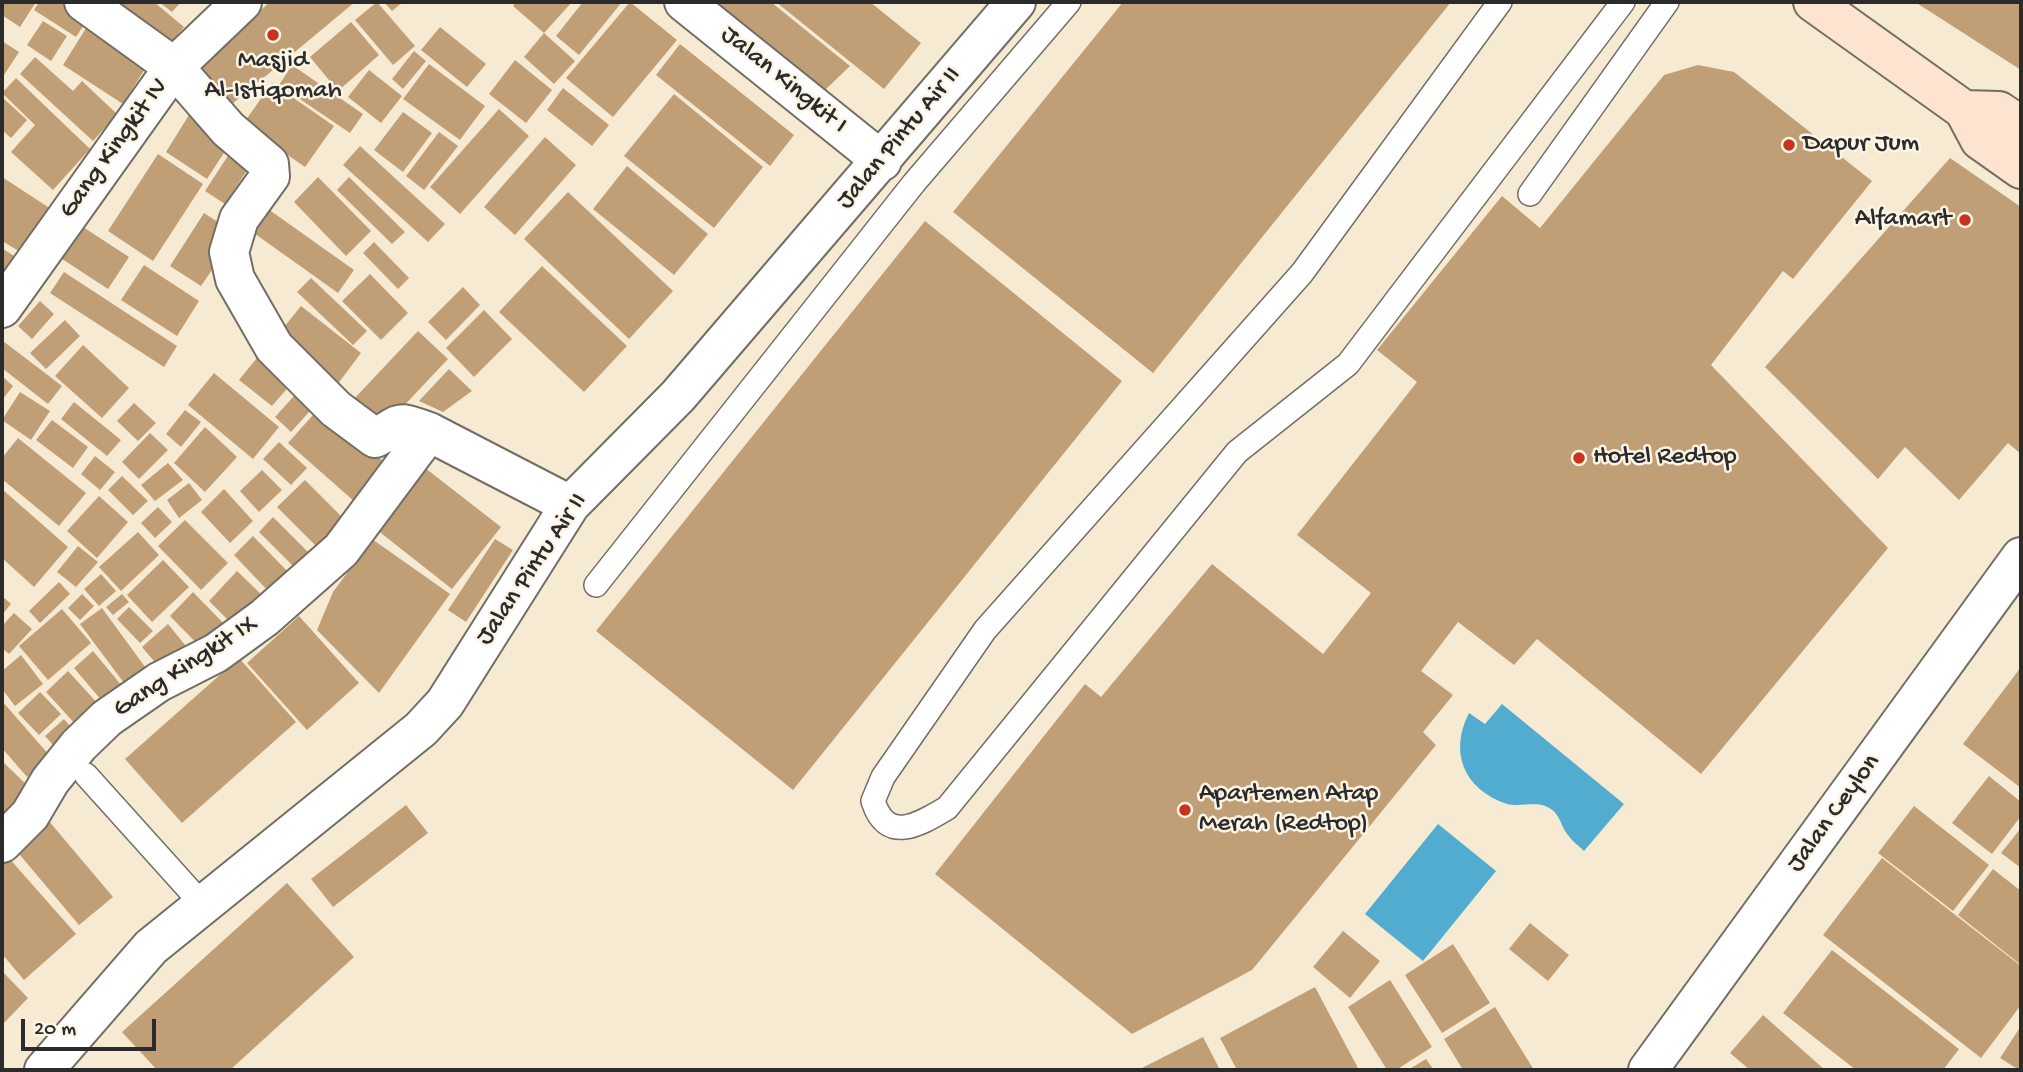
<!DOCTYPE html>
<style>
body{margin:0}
#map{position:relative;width:2023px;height:1072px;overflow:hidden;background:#f6ead2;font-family:"Gochi Hand",sans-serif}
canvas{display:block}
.frame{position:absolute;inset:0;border:4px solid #2b2b2b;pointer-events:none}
.scale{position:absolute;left:21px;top:1019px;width:135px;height:32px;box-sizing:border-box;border:4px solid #2b2b2b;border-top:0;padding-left:9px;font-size:21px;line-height:24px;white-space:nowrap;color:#2b2b2b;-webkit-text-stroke:5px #fcf5e5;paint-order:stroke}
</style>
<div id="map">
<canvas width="2023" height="1072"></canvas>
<div class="frame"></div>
<div class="scale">20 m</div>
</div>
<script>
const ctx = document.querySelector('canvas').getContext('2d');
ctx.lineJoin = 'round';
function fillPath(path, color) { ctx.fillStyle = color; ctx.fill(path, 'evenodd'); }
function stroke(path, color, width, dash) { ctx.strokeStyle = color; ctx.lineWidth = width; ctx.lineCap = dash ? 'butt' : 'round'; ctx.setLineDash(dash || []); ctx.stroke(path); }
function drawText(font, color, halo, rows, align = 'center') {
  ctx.font = font + ' "Gochi Hand",sans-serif'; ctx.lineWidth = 5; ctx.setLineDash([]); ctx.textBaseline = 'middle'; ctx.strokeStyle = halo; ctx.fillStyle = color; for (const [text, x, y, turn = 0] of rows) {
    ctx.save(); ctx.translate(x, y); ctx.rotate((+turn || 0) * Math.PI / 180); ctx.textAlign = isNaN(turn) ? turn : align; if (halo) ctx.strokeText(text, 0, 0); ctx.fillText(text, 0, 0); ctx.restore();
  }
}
const water = new Path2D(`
 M1502,704L1624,804L1584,851C1579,846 1572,841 1568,835C1559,824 1561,812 1545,806C1534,802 1519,807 1507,804C1463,789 1449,752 1469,713L1485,724Z
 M1438,824L1496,871L1423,961L1365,914Z`);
const building = new Path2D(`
 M3,2H36L20,27L2,15Z
 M39,2H79L93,11L76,37L34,10Z
 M114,2H154L184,27L167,48Z
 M159,2H181L172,12Z
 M270,2H355L226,109L193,69Z
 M377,2L415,46L393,65L355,20Z
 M384,2H403L392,11Z
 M516,2H572L544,33L513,6Z
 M583,2H622L579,55L556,36Z
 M630,2L677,40L613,117L566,78Z
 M708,2H771L850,66L823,92Z
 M776,2H870L921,43L884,89Z
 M1123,2H1451L1153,373L953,212Z
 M1915,2H2021V70L1954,27Z
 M93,17L153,56L123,104L63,65Z
 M43,21L67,36L51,61L27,45Z
 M351,22L379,55L338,91L310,57Z
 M440,27L486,64L467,87L421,50Z
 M544,33L575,61L554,84L524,57Z
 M2,41L19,52L4,75L2,73Z
 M680,44L794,135L770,166L656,75Z
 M414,51L426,61L403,89L392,79Z
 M35,57L73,91L82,81L117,114L93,141L20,74Z
 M515,60L552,90L526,123L489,94Z
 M429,64L485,106L460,140L403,99Z
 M292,65L363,114L350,133L279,85Z
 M1698,65L1734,72L1872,181L1793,279L1783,271L1711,365L1888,548L1701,774L1537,639L1514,665L1458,622L1421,671L1453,695L1423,732L1436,745L1252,970L1132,1034L935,874L1085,684L1101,697L1212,564L1323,654L1371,593L1297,535L1417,382L1377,350L1502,196L1540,228L1664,75Z
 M369,70L402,96L381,123L348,97Z
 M16,78L90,149L53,190L11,152L35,125L2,93Z
 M272,83L334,126L305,167L243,124Z
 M563,88L609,125L592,146L547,110Z
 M674,94L763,167L714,228L624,156Z
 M2,97L27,120L11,138L2,130Z
 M499,109L529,136L460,214L430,187Z
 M403,112L432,133L403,172L374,150Z
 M189,115L231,142L207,179L166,152Z
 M439,132L458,146L424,190L406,176Z
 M545,137L576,165L515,235L484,207Z
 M235,145L255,158L225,204L205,191Z
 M360,146L445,224L428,242L343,165Z
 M158,154L203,184L153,261L108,231Z
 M1950,158L2021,207V454L2008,443L1959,500L1905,447L1878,479L1765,367Z
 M627,166L708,234L674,275L593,209Z
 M2,177L51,209L22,253L2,241Z
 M318,177L371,231L346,256L294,202Z
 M349,177L405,232L392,244L337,190Z
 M568,192L673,291L629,339L524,239Z
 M261,204L354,270L338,293L244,226Z
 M204,213L221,224L211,240L216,264L201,286L170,266Z
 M925,221L1122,381L793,790L596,631Z
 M77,223L129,257L108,289L56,255Z
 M374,242L409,278L398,289L363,253Z
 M2,248L17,258L2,281Z
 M144,265L199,301L177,336L121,300Z
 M542,266L627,346L584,392L499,312Z
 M64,272L177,346L164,367L50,293Z
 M370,274L408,313L381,340L342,301Z
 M311,278L367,331L353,345L297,292Z
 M463,287L480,305L446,340L428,322Z
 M40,301L54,314L32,339L18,326Z
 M301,306L361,353L337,385L276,337Z
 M484,310L512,339L474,377L446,348Z
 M65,320L80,336L46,369L30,353Z
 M418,331L448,359L382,429L352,401Z
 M3,341L62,386L48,404L2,368Z
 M83,345L129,388L102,418L55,376Z
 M265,348L298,376L272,406L239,380Z
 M449,369L472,391L443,412L419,401Z
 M214,373L279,427L253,459L188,405Z
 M2,376L13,386L2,400Z
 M303,386L319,401L291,432L275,417Z
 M20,392L50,411L31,440L2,420Z
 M74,402L121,440L107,456L61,419Z
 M134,403L156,423L138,441L117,421Z
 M321,406L387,465L355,502L288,443Z
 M185,410L201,422L181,447L166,434Z
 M52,420L88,447L73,468L36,440Z
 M205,427L237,457L205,492L174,463Z
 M150,433L168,450L139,479L122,462Z
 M18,438L86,493L59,526L2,479V458Z
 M279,442L307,468L291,485L263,459Z
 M95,456L115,472L100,490L81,474Z
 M168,463L183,480L155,501L141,485Z
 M420,464L501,527L452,589L372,526Z
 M262,470L282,490L259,512L240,491Z
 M122,476L148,501L133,515L108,490Z
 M305,480L350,525L322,552L277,507Z
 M189,483L202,500L179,518L167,500Z
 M2,489L68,547L34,587L2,558Z
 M224,489L253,521L230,543L201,512Z
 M99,496L128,522L97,558L67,531Z
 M158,507L172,522L155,538L141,523Z
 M273,517L311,555L297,570L259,532Z
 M185,520L228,563L201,590L158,546Z
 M138,532L159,555L121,591L99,567Z
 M253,536L292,576L272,595L234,555Z
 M372,539L450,594L379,693L317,630L333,592Z
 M495,539L513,550L466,622L448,610Z
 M78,546L98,562L76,587L57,572Z
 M163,560L189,587L152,622L127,595Z
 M237,571L268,601L239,631L209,601Z
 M101,574L116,591L99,606L84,589Z
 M59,582L70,594L40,623L29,611Z
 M193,592L231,631L208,655L170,616Z
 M82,594L94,606L80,620L68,608Z
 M122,594L129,602L113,615L106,607Z
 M2,596L11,604L2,615Z
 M129,607L153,631L140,643L117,619Z
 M102,608L148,671L127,687L80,624Z
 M62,609L91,643L48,680L19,646Z
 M14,613L32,629L9,654L2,648V626Z
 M299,616L359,683L307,730L247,663Z
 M168,624L190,651L164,673L142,647Z
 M93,651L127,692L108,708L74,668Z
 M21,655L43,684L15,706L2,689V671Z
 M239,658L296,722L182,823L125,759Z
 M2021,667V788L1963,744Z
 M68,671L100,706L78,727L46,692Z
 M40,692L61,714L39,735L18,713Z
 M2,701L50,756L27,777L2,748Z
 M64,719L77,734L58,751L45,736Z
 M2,761L30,788L4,814L2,813Z
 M1989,776L2021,802V816L1992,854L1952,823Z
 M406,805L428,833L333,907L311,879Z
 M1914,806L1989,865L1953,911L1878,853Z
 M48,820L113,897L79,925L14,848Z
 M2021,828V868L2001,853Z
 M8,857L76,934L24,980L2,954V863Z
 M1882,858L2021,966V1005L1981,1058L1823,935Z
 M1993,869L2021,891V965L1958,915Z
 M287,883L354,957L230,1070H157L122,1032Z
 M1530,923L1569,955L1548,981L1509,949Z
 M1343,931L1380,961L1350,998L1313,967Z
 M1453,944L1490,1003L1442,1033L1405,975Z
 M1832,950L1959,1049L1943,1070H1856L1783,1013Z
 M2,971L28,998L2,1025Z
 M1390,980L1432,1047L1396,1070H1387L1348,1007Z
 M1315,987L1359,1070H1237L1220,1038Z
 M1495,1007L1534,1070H1463L1444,1039Z
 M1763,1015L1825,1070H1750L1730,1053Z
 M2021,1026V1070H2019L2000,1058Z
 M1203,1037L1220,1070H1138Z
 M1426,1059L1434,1070H1408Z`);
const lane = new Path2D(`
 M1500,2L1302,273L985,630L883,777L873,801C887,845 920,824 947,808L1237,452L1348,364L1623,2
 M1530,194L1667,2
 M596,585L914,183L1069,2
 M86,775L203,905`);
const street = new Path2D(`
 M84,2L174,67L228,129L269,164L270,176L239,219L229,252L235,279L274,347L336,409L375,438C404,423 394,419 429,432L570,505
 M684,2L882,161
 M2,308L174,67L242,2
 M2,843L30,815L50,781L79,745L107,718L159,682L216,653L264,618L341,550L429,432
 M44,1070L151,947L421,729L445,703L570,505L678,396L1016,2
 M1648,1070L2021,557`);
const secondary = new Path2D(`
 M1813,2L1964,110L1980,140L2021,169
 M1964,110L1999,111L2021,126`);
const markers = [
 [273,35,7,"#c8321e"],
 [1789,145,7,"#c8321e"],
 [1965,220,7,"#c8321e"],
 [1579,458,7,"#c8321e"],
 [1185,810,7,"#c8321e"]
];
const poiNames = [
 ["Masjid",273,62,"center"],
 ["Al-Istiqomah",273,92,"center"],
 ["Dapur Jum",1803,145],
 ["Alfamart",1951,220,"right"],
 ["Hotel Redtop",1593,458],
 ["Apartemen Atap",1199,795],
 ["Merah (Redtop)",1199,825]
];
const streetNames = [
 ["Jalan Kingkit I",783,81,39],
 ["Jalan Pintu Air II",900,139,-50],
 ["Gang Kingkit IV",115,149,-54],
 ["Jalan Pintu Air II",533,570,-56],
 ["Gang Kingkit IX",186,668,-33],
 ["Jalan Ceylon",1835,814,-54]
];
fillPath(water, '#52acd0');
fillPath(building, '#c19f76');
stroke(lane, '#726e65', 26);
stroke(street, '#726e65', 42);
stroke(secondary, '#726e65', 42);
stroke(lane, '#fff', 23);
stroke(street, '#fff', 38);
stroke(secondary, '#fde4d1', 38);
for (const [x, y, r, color] of markers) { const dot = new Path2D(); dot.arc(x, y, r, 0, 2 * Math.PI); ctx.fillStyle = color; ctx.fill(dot); stroke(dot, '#fcf5e5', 2.5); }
drawText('26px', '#2b2b2b', '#fcf5e5', poiNames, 'left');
drawText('26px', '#2b2b2b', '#fcf5e5', streetNames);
</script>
